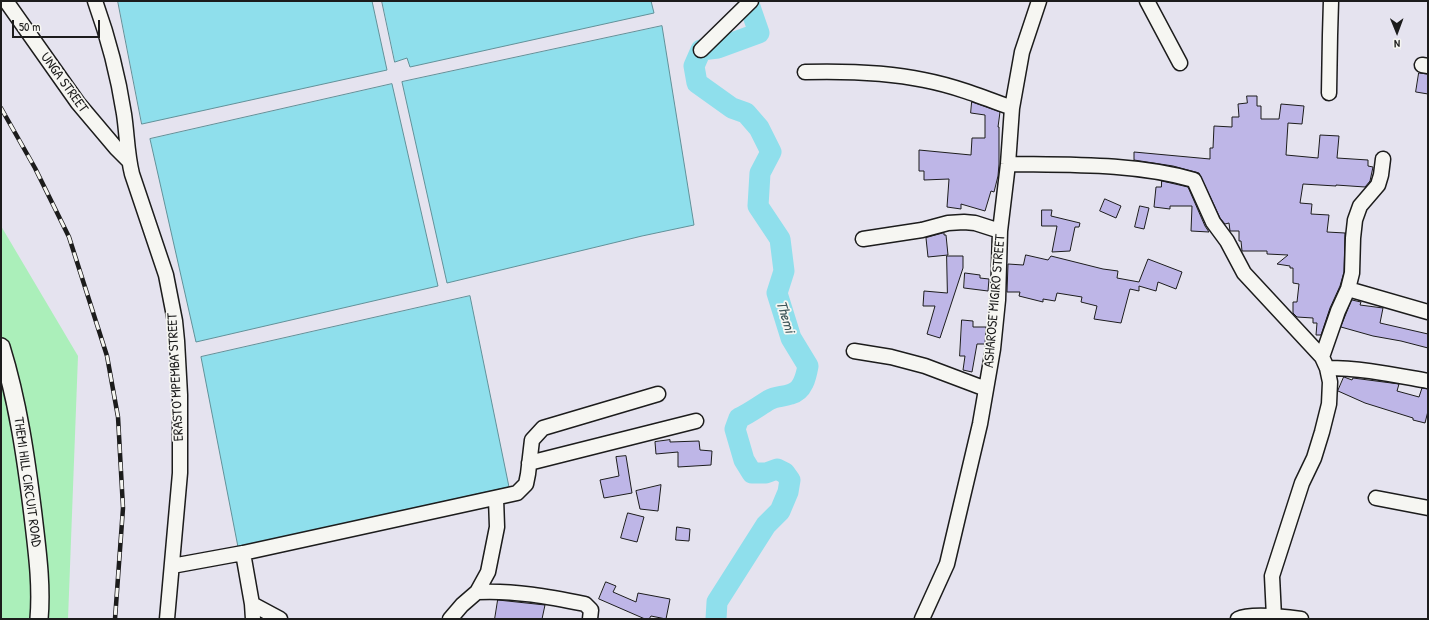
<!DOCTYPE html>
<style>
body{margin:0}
#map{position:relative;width:1429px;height:620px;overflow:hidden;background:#e5e3ef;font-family:"Patrick Hand",sans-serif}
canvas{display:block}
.frame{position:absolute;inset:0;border:2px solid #1c1c1c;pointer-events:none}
.north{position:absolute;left:1377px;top:12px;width:40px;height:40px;-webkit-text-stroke:3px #f6f6f2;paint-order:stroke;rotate:179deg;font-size:11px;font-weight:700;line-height:16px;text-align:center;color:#1c1c1c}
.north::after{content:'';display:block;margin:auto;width:14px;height:18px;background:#1c1c1c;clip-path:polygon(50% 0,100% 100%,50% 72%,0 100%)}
.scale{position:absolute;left:12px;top:20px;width:88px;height:18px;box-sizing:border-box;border:2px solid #1c1c1c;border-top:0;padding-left:5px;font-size:12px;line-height:14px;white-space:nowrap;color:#1c1c1c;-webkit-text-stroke:3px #f6f6f2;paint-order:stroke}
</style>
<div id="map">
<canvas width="1429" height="620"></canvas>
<div class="frame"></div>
<div class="north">N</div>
<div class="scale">50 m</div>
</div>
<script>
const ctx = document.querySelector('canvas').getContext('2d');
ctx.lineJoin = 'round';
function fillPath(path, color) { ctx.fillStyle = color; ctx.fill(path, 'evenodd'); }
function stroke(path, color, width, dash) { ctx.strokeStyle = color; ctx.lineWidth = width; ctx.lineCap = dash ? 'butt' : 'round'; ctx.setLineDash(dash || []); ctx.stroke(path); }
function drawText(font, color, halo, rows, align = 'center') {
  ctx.font = font + ' "Patrick Hand",sans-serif'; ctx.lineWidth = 3.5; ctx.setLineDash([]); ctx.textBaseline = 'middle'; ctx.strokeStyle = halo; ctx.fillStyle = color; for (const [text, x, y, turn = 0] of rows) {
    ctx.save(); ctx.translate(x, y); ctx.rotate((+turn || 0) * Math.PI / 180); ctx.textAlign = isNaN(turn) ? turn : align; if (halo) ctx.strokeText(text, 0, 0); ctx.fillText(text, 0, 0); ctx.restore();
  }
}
const green = new Path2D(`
 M1,226L78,356L68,619H1Z`);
const water = new Path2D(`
 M118,1H372L387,70L142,124Z
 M382,1H651L654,13L410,67L407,58L395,62Z
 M662,26L694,225L642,236L447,283L402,82Z
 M392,84L438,286L196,342L150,139Z
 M470,296L509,487L238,547L201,357Z`);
const river = new Path2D(`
 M716,619L717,602L766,525L780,511L788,492L790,480L785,473L777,469L766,473H752L744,460L735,429L739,418C750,413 759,406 769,400C776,396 783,397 791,394C803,391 806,377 808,366L791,338L777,293L784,271L780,239L758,206L760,173L771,152L759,128L746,113L732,108L697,83L694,66L701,50L718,48L759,33L748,1`);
const building = new Path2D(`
 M1419,73L1428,74V94L1416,92Z
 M1247,96H1257V106H1261V119H1279L1281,104L1304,106L1302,124L1288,123L1286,155L1318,158L1320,135L1339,136L1337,158L1368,160V166L1373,167L1370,181L1365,187L1336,185V186L1303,184L1300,203L1312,204L1311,214L1329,215L1327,232L1345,233L1344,272L1340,286L1330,308L1321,335H1316L1317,323H1313V318L1297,317L1293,313V302H1297L1299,284L1293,283V268H1290V266L1277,264L1288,255L1267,254V251H1242L1241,241H1239V231H1230L1229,223L1225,224L1220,218L1199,173L1173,166L1134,160V152L1210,159V148H1213L1214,126L1232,127V117H1239L1238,104L1247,103Z
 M972,102L1000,112L998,127H999V164L998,176L994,192L991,191L985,211L961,204V209L947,207L949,179L924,180V171H919V150L971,155L972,138H985V115L971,113Z
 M1162,181L1188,187L1205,226L1209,232L1191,231L1192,206H1170V209L1154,207L1156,187H1161Z
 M1105,199L1121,206L1116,218L1100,211Z
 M1140,206L1149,208L1144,229L1135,227Z
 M1042,210H1052L1051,216L1080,223L1079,227H1075L1070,251L1052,252L1057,226H1042Z
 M944,233V235H946L948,255L928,257L926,238Z
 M1026,255L1048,260L1051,256L1103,269L1118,271L1117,278L1139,282L1148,259L1182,272L1176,289L1158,282L1156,291L1139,286V291L1130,289L1121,323L1094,319L1097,306L1081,302L1082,297L1057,293L1055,301L1043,299V302L1019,296L1020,292H1007L1008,264L1023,265Z
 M947,256H963V268L940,338L927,334L935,306H923L924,291L947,293Z
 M965,273L980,275V278L989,279L988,291L964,288Z
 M1352,300L1361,302L1360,305L1383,308L1380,323L1428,334V348L1401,341L1373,336L1341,327Z
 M962,320L973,321V327H986L985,344H977L972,372L963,370L965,356H960Z
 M1344,377L1352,380L1353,378L1399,384L1397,391L1419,397L1422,388L1428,389V411L1425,423L1413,420V418L1365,403L1338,391Z
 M670,440V442L699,441L700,450L712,451L711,465L678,467V452L656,454L655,442Z
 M626,456L632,493L604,498L600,480L619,476L616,457Z
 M661,485L658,511L640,509L636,491Z
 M628,513L644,517L637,542L621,538Z
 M677,527L690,529L689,541L676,540Z
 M606,582L616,586L613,592L636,602L638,593L670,599L666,619L651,616L649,619H645L599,599Z
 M498,600L545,605L542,619H495Z`);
const minor = new Path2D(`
 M6,1L78,103L116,148L128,160
 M95,1C108,37 118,75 124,114C127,134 127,154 132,174L166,275L175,321L177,341L180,395V473L167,619
 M1147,1L1180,63
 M701,50L751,1
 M1422,65L1428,66
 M805,72C845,71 886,72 924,80C955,86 983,97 1012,108
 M1329,93L1330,35L1331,1
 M1008,164C1070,165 1134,163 1194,180L1213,222L1227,241L1244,273L1322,357L1327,368L1330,382L1329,404L1322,432L1314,458L1302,483L1272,576L1274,617
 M863,239L922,230L948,223L964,222L975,223L1000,231
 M1348,289L1428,312
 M854,351L891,357L925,366L986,389
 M1322,357L1338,311L1348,289L1352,273L1353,238L1355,220L1360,206L1378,185L1381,175L1383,159
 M1327,368C1362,368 1394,375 1428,381
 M529,463L696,421
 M1376,498L1428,508
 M243,553L252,604L253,619
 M172,566L243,553L517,493L526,484L528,474L532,440L543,428L658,394
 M477,592C514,590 550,597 585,604L591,610L590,619
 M252,604L280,619
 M450,619L462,605L477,592L488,572L497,527L496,498
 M922,619L947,564L980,424L993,349L998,300L1000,231L1008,164L1012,108L1022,52L1039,1
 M1238,619C1250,613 1286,617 1301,619`);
const tertiary = new Path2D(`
 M1,347C18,402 26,458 33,515C37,550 42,584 39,619`);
const rail = new Path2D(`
 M1,108L35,168L69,237L107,356L118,417L123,508L115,619`);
const streetNames = [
 ["UNGA STREET",64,83,54],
 ["ASHAROSE MIGIRO STREET",995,301,-85],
 ["ERASTO MPEMBA STREET",176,377,-93],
 ["THEMI HILL CIRCUIT ROAD",27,482,82]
];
const waterNames = [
 ["Themi",785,317,73]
];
fillPath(green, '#abefba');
fillPath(water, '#8fdfec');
stroke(water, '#619199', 1);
stroke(river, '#8fdfec', 21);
fillPath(building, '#beb6e7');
stroke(building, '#1c1c1c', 1);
stroke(minor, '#1c1c1c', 17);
stroke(tertiary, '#1c1c1c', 20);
stroke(minor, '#f6f6f2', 14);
stroke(tertiary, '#f6f6f2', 17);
stroke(rail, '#1c1c1c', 4.5);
stroke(rail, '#f6f6f2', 3, [9]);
drawText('14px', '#1c1c1c', '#f6f6f2', streetNames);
drawText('italic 15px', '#3e565a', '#f6f6f2', waterNames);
</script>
